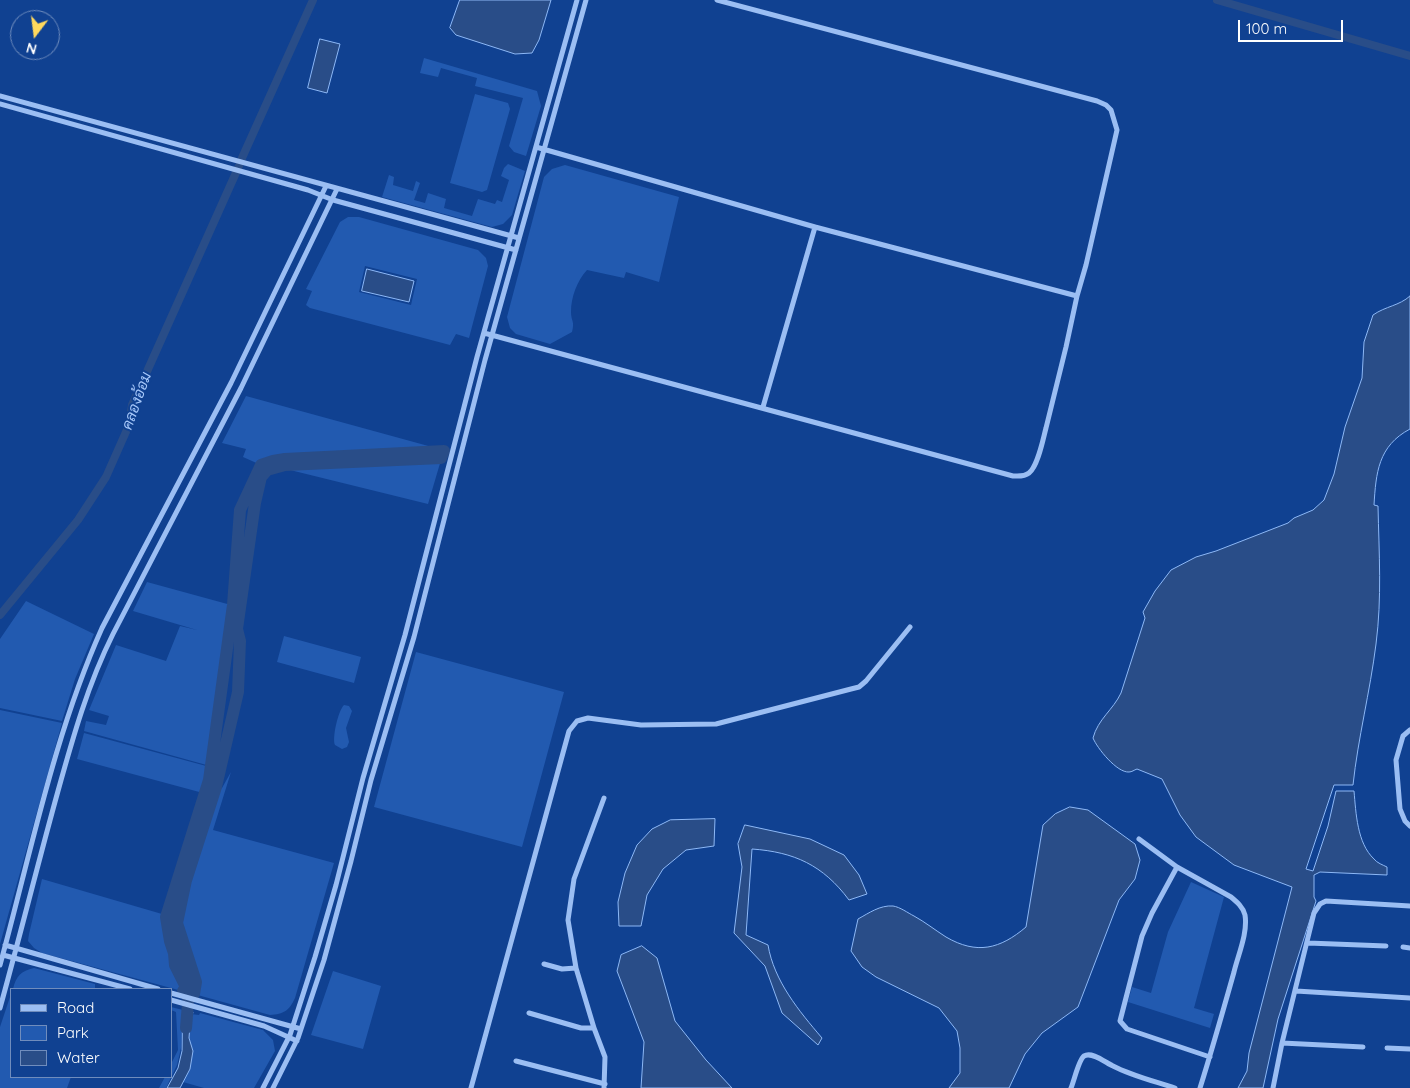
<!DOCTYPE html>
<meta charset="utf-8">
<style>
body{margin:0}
#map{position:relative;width:1410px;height:1088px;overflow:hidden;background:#104191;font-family:Quicksand,sans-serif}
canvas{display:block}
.legend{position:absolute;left:10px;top:988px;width:162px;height:90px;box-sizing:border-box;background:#104191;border:1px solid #708dbd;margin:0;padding:6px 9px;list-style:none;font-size:15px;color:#fff}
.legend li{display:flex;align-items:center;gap:10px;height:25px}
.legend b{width:25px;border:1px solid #708dbd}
.north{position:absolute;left:10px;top:10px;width:50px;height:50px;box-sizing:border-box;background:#104191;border:1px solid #708dbd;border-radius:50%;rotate:195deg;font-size:14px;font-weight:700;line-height:20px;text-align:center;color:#fff}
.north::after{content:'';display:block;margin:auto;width:18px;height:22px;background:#ffd95d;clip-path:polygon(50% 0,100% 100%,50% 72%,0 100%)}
.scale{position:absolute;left:1238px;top:20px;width:105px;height:22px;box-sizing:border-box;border:2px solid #fff;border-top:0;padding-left:6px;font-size:15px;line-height:18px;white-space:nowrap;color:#fff;-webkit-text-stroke:4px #104191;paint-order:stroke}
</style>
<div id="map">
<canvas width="1410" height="1088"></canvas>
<ul class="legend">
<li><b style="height:6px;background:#9bbef3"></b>Road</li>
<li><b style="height:14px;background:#225ab0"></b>Park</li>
<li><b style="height:14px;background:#294d88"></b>Water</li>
</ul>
<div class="north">N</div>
<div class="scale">100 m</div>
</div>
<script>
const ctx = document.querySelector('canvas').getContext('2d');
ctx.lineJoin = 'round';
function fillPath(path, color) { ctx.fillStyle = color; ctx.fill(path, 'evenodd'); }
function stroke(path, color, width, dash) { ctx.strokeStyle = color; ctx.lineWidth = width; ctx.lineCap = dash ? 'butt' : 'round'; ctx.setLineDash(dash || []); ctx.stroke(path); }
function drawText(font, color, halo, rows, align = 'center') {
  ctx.font = font + ' Quicksand,Sarabun,sans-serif'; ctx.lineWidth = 4; ctx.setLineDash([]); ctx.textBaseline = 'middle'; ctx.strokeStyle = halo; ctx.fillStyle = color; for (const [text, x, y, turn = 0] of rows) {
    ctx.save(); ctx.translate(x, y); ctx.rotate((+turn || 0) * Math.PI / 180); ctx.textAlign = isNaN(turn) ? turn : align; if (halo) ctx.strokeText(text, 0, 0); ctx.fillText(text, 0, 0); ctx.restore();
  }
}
const green = new Path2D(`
 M424,58L537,91L541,106L526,156L514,152L509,146L523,98L475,86L477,78L441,68L438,77L420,73Z
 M475,94L508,103L510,109L487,190L482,192L450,183Z
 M508,164L525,171L512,215L503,224L492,227L382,197L389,175L394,177L393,185L413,191L416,181L420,183L414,200L425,203L428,193L446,199L444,208L472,216L478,199L495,204L497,200L502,202L509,180L501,176L504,168Z
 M565,165L679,197L659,282L626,272L624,278L587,270C577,281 571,297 571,312C571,321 575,321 572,332L550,344L516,334L510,328L507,317L544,177L552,169Z
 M348,217H359L478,250L486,258L488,266L469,338L456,334L450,345L310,308L306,305L312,291L306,289L340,222ZM365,266L417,279L411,305L359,292Z
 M246,396L443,450L288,459L273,461L261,465L243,457L246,449L222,443Z
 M441,460L428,504L290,470H273L261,477L267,470L283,465Z
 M147,582L231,605L210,766L84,731L86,721L106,725L109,716L89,710L116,645L166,661L180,626L197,630L133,611Z
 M26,601L94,634L75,679L62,721L0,708V639Z
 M284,636L361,657L354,683L277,662Z
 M416,652L564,692L522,847L374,807Z
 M344,705L349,706L352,711L346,728L349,742L347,747L342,749L335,745C332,738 338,711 344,705Z
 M0,710L62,723L0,944Z
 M84,733L210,767L203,793L77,759Z
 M231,772L213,830L334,863L295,998C289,1011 284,1014 270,1015L194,994L196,982L177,923L215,791L222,788Z
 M42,879L162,914L168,927L174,953L175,965L185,986L182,991L42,953L34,948L28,941L29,934Z
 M1191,882L1224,897L1194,1008L1214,1014L1210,1028L1128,1002L1132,987L1151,993L1168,932Z
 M34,968L95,984V989H13C16,976 21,971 34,968Z
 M333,971L381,986L363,1049L311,1035Z
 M11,994V1077H71L67,1088H0V1027Z
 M171,1007L183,1010L181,1048L177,1065L166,1088H159L165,1077H171V1064L178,1050L176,1012L171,1010Z
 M200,1013L263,1030L273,1040L275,1051L254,1088H204L183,1082L190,1069L193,1051L189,1038L191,1014L199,1015Z`);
const water = new Path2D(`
 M460,0H551L539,40L532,53L515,54L456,35L450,28Z
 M320,39L340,44L327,93L308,88Z
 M367,269L414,281L409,302L362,291Z
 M1410,296V429C1378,446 1376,473 1374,505L1378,506C1379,553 1382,598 1376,644C1370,692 1358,738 1353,785H1334L1306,869L1313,871L1328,826L1336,791H1354C1356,813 1357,843 1374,859C1377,863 1383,865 1387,867V875L1320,872L1314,875V897L1316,901L1278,1019L1263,1088H1238L1247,1071L1249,1053L1292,887L1234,865L1196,837L1180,815L1162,779L1137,769C1134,770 1132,772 1129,772C1117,773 1097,748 1093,738C1098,719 1113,710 1121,693L1145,618L1143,612L1155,591L1171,570L1196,557L1216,551L1288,523L1294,518L1313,510L1324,500L1334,474L1345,427L1362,378L1364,342L1373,315C1386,306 1399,306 1410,296Z
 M1070,807L1088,810L1135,844L1140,860L1135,879L1119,900L1078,1007L1042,1033L1025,1054L1009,1088H949L960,1073V1048L957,1031L939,1008L876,977L862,967L851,951L858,919C869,913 880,905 893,906C900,907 908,913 914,916C925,922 935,930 946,937C977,955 1000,949 1026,927L1043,825L1055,814Z
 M715,819L714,846L686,850L663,869L647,895L641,926H619L618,902L625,873L637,845L652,829L670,820Z
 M745,825L810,839L844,855L859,875L867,894L849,900C823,865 794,852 752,849L746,935L768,945C774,981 799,1011 822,1038L818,1045L782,1013L765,966L734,933L742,867L738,844Z
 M642,946L657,958L675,1021L706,1060L732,1088H641L644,1042L617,971L621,955Z
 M183,1009L193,1012L190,1024L189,1038L193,1051L190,1069L180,1088H167L178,1068L182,1051Z`);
const canal = new Path2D(`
 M1217,0L1410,56
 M242,158L313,0
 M0,615L78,520L106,477L129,425L132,405L239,166`);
const river = new Path2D(`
 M186,1028L190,979L173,921L216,787L238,692L240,641L237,629L255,503L261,477L267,470L285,465L441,458L444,451L285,459L273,461L261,465L240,510L233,605L209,780L166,917L170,941L174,953L175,965L186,987L183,991L194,994L196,982L177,923L186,880`);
const minor = new Path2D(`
 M0,96L519,238
 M0,104L308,190L333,200L366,209L516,250
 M536,147L815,227L1077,296
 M484,333C660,380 836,428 1013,476C1018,476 1024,477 1029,473C1038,466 1043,439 1046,428L1066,347L1077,296L1086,265L1117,130L1111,110L1106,105L1097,101L717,0
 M763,407L815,227
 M1410,730L1403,736L1396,760L1400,809L1405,821L1410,826
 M604,798L574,879L568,920L576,968L594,1028L605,1057L604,1088
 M1139,839L1177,867L1152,913L1142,936L1120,1021L1127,1029L1210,1057
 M1177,867L1231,897C1237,902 1243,907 1245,915C1248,933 1238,955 1234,972C1223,1011 1212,1050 1200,1088
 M1308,943L1386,946
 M5,945L158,989
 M1403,947L1410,948
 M3,955L130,989
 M544,964L562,969L576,968
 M0,965C31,852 54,735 102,628L231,383L326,186
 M1296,991L1410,998
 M171,993L301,1029
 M171,1000L264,1026L297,1041
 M0,1008C20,936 38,863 58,791C73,737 88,684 113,634L241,388L337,189
 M529,1013L581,1028H594
 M1282,1043L1363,1047
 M1387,1048L1410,1049
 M516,1061L605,1084
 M263,1088L290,1035L315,957L336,885L363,778L405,635L477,357L577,0
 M273,1088L298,1038L324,960L351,861L371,780L414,637L485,360L586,0
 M471,1088L569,731L577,721L588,718L641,725L716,724L851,689L859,687L866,681L910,627
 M1071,1088C1074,1081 1079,1059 1084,1056C1092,1051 1106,1063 1113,1066C1132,1076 1154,1081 1175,1088
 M1273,1088L1282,1043L1314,913L1320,904L1326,901L1410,906`);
const waterNames = [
 ["คลองอ้อม",137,401,-70]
];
fillPath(green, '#225ab0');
fillPath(water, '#294d88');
stroke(water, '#8db8f6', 1);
stroke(canal, '#294d88', 8);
stroke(river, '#294d88', 12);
stroke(minor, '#9bbef3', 5);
drawText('italic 15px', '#a7c8fa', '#104191', waterNames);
</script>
